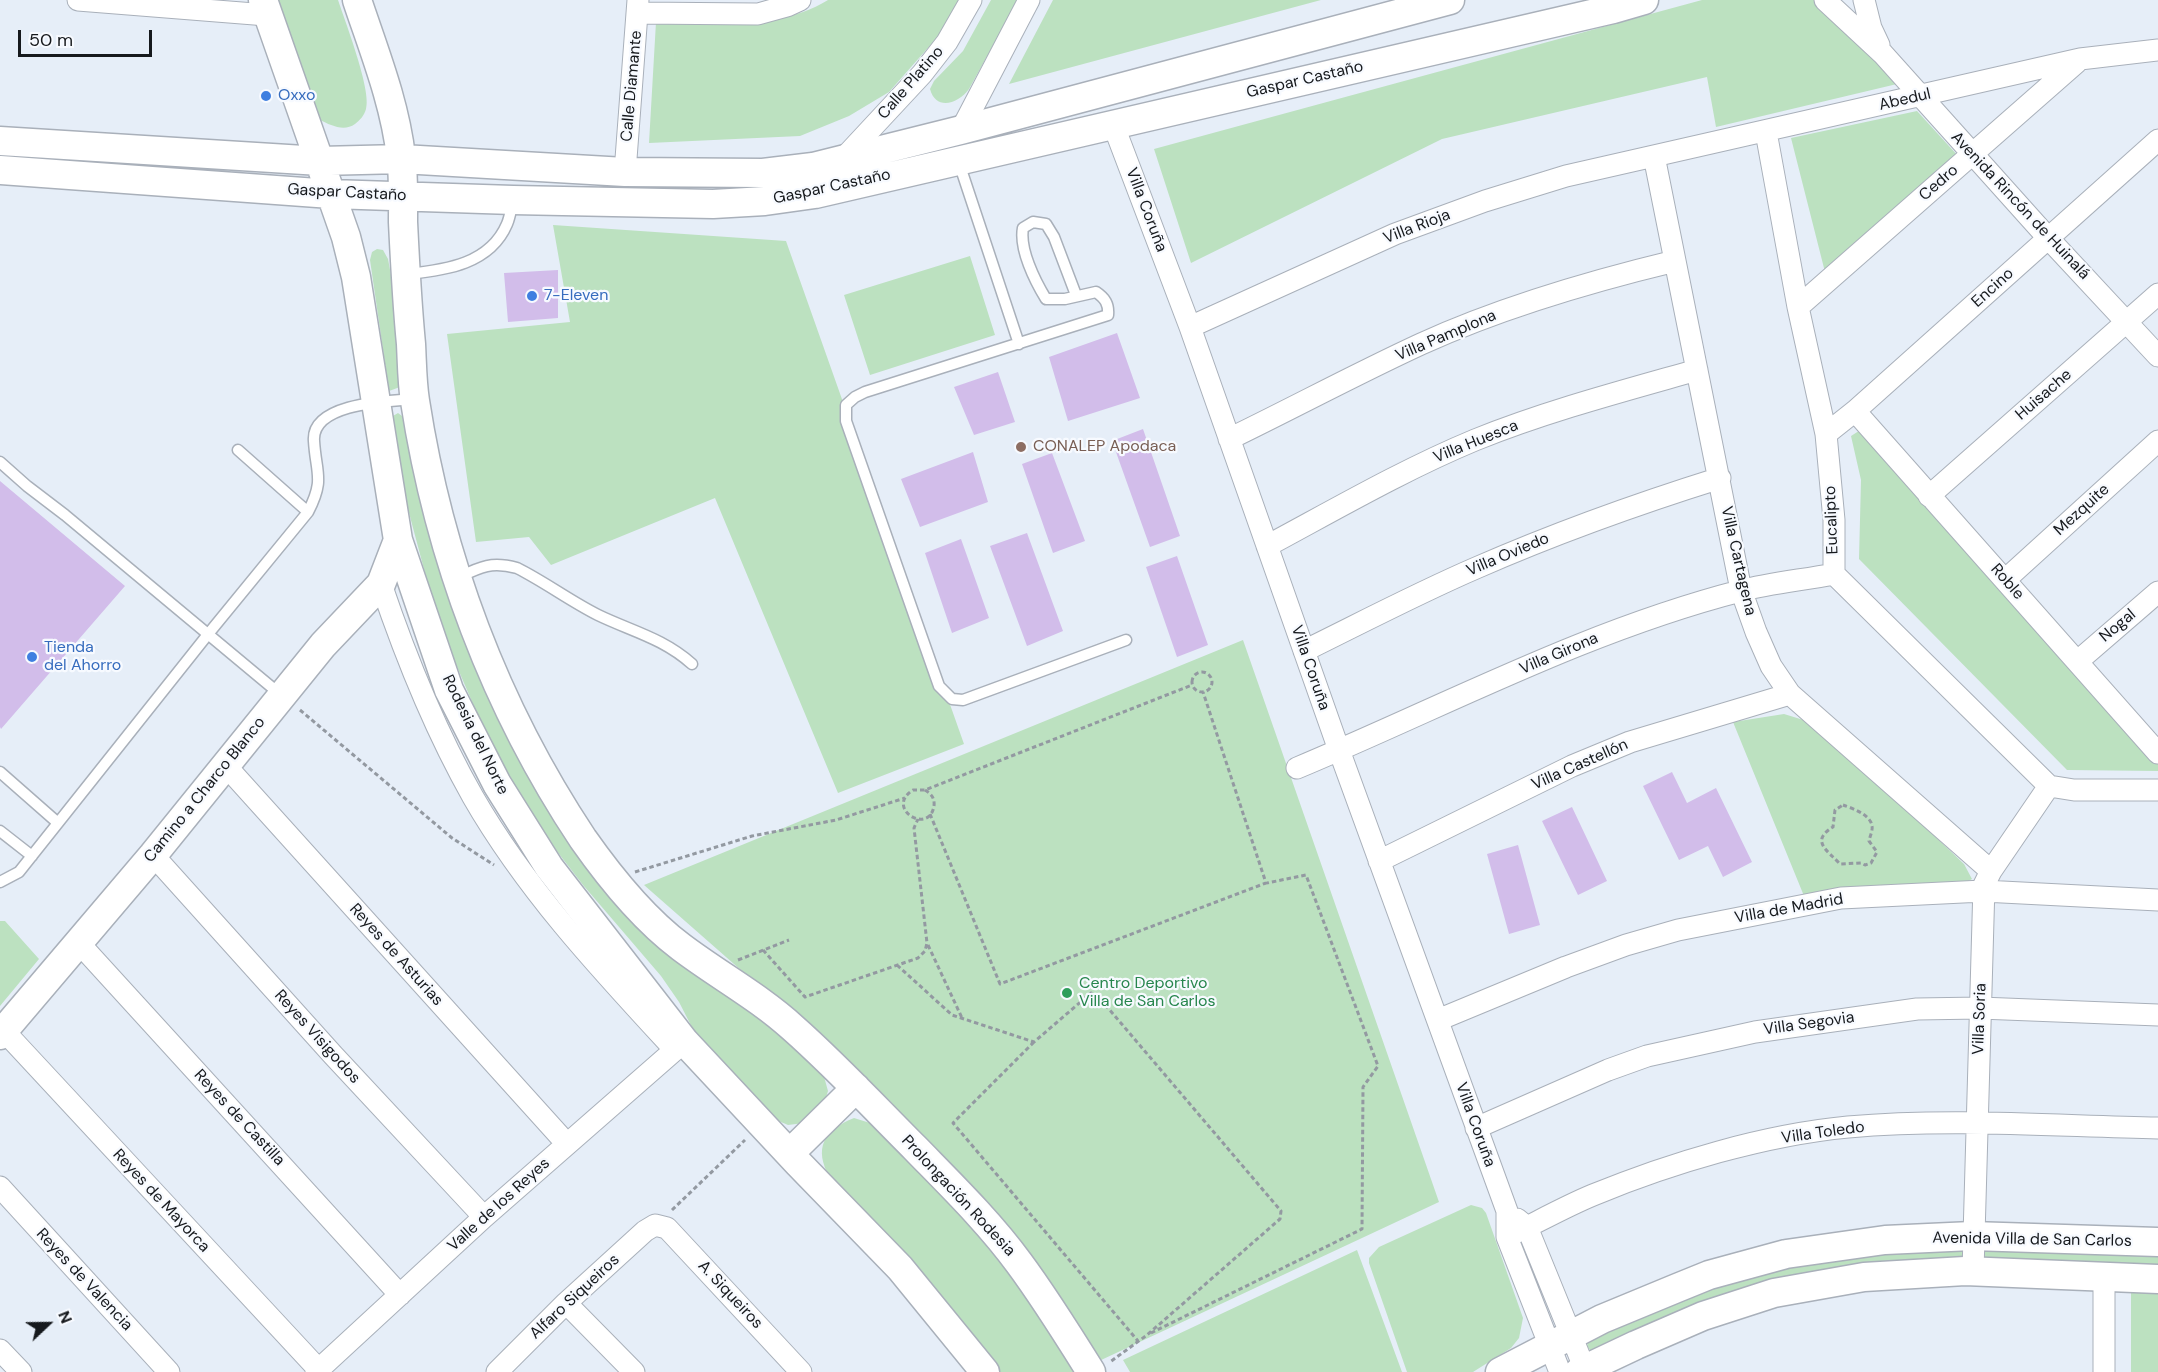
<!DOCTYPE html>
<meta charset="utf-8">
<style>
body{margin:0}
#map{position:relative;width:2158px;height:1372px;overflow:hidden;background:#e6eef8;font-family:"DM Sans",sans-serif}
canvas{display:block}
.north{position:absolute;left:18px;top:1294px;width:60px;height:60px;-webkit-text-stroke:4px #f7faff;paint-order:stroke;rotate:68deg;font-size:16px;font-weight:700;line-height:24px;text-align:center;color:#16191d}
.north::after{content:'';display:block;margin:auto;width:21px;height:27px;background:#16191d;clip-path:polygon(50% 0,100% 100%,50% 72%,0 100%)}
.scale{position:absolute;left:18px;top:30px;width:134px;height:27px;box-sizing:border-box;border:3px solid #16191d;border-top:0;padding-left:8px;font-size:18px;line-height:21px;white-space:nowrap;color:#16191d;-webkit-text-stroke:4px #f7faff;paint-order:stroke}
</style>
<div id="map">
<canvas width="2158" height="1372"></canvas>
<div class="north">N</div>
<div class="scale">50 m</div>
</div>
<script>
const ctx = document.querySelector('canvas').getContext('2d');
ctx.lineJoin = 'round';
function fillPath(path, color) { ctx.fillStyle = color; ctx.fill(path, 'evenodd'); }
function stroke(path, color, width, dash) { ctx.strokeStyle = color; ctx.lineWidth = width; ctx.lineCap = dash ? 'butt' : 'round'; ctx.setLineDash(dash || []); ctx.stroke(path); }
function drawText(font, color, halo, rows, align = 'center') {
  ctx.font = font + ' "DM Sans",sans-serif'; ctx.lineWidth = 4.5; ctx.setLineDash([]); ctx.textBaseline = 'middle'; ctx.strokeStyle = halo; ctx.fillStyle = color; for (const [text, x, y, turn = 0] of rows) {
    ctx.save(); ctx.translate(x, y); ctx.rotate((+turn || 0) * Math.PI / 180); ctx.textAlign = isNaN(turn) ? turn : align; if (halo) ctx.strokeText(text, 0, 0); ctx.fillText(text, 0, 0); ctx.restore();
  }
}
const green = new Path2D(`
 M277,0H338C345,21 372,91 366,109C364,116 360,120 355,124C344,132 330,125 320,120Z
 M828,0H963L942,32L889,92L849,116L800,136L649,143L656,22C714,22 777,31 828,0Z
 M991,0H1018L969,89C958,104 936,111 930,89L934,81L963,51Z
 M1053,0H1321L1009,84Z
 M1702,0H1814L1843,19L1897,84L1716,127L1707,77L1442,139L1191,263L1154,149Z
 M1917,111L1959,157L1825,272L1791,138Z
 M553,225L786,241L964,744L838,793L715,498L551,565L529,537L476,542L447,334L570,322Z
 M377,249L383,250L388,259L391,275L400,387L389,391L370,260L372,252Z
 M970,256L995,335L870,375L844,295Z
 M398,413L402,416L414,469L540,786L756,1010L823,1073L828,1091L824,1104L804,1123L788,1125L767,1116L701,1045L679,1002L661,976L583,885L549,841L513,783L479,718L455,662L433,603L404,494L393,416Z
 M1862,429L2158,764V771L2067,770L1859,559L1861,480L1851,436Z
 M1243,640L1439,1202L1099,1361L1066,1309L890,1101L644,885Z
 M1784,714L1810,722L1839,745L1964,864L1972,879L1963,884L1804,896L1733,722Z
 M0,921H5L39,959L0,1006Z
 M854,1118L870,1123L885,1133L965,1216L1018,1282L1082,1372H997L830,1178C813,1148 824,1130 854,1118Z
 M1471,1205L1482,1208L1486,1213L1523,1318L1519,1338L1511,1348L1473,1372H1407L1369,1263V1258L1379,1247Z
 M1944,1244L2158,1252V1270L1900,1265L1592,1353L1587,1346L1589,1337L1763,1268Z
 M1357,1250L1402,1372H1130L1123,1360Z
 M2131,1290L2158,1292V1372H2131Z`);
const building = new Path2D(`
 M558,270V318L508,322L504,273Z
 M1117,333L1140,398L1068,421L1049,357Z
 M998,372L1015,422L974,435L954,387Z
 M1143,429L1180,536L1150,547L1112,441Z
 M973,452L988,502L920,527L901,479Z
 M1052,453L1085,541L1053,553L1022,464Z
 M0,481L125,586L1,729L0,727Z
 M1027,533L1063,631L1027,646L990,546Z
 M961,539L989,618L952,633L925,553Z
 M1177,556L1208,645L1177,657L1146,567Z
 M1672,772L1687,803L1716,788L1752,862L1723,877L1708,846L1679,860L1643,786Z
 M1572,807L1607,881L1578,895L1542,821Z
 M1518,845L1540,925L1509,934L1487,854Z`);
const path = new Path2D(`
 M1192 682a10 10 0 1 1 20 0a10 10 0 1 1-20 0Z
 M300,710L452,838L494,865
 M925,790C931,794 935,798 934,806C929,836 884,808 913,790H925L1192,685
 M1843,805C1852,808 1871,815 1872,826C1873,830 1870,836 1869,841L1877,852L1871,863L1865,865L1861,863L1840,864C1827,850 1810,841 1833,827L1835,810Z
 M930,814L1000,984L1266,883L1203,692
 M635,872L752,836L836,820L905,798
 M928,945L962,1018
 M763,950L805,997L918,958L925,951L927,943L914,828L918,819
 M738,960L789,940
 M897,965L952,1015L1034,1042L1091,993L1097,995L1281,1211L1280,1219L1147,1335L1110,1362
 M1034,1042L953,1123L1138,1341
 M672,1210L745,1140
 M1151,1333L1362,1229L1363,1087L1378,1066L1306,875L1267,883`);
const lane = new Path2D(`
 M959,163L1019,344
 M408,274C446,270 490,264 507,224C510,217 511,209 513,201
 M1076,295L1054,237L1046,224L1033,222L1023,228C1019,249 1035,281 1046,299H1065L1096,292C1105,298 1109,304 1108,315L865,392L855,397L846,405V421L939,686L952,699L963,700L1126,640
 M238,450L308,512
 M0,462L27,486L65,515L281,695
 M457,578C480,567 491,561 517,568C545,582 570,601 598,615C631,631 663,638 692,664
 M0,772L58,823
 M0,831L32,856
 M0,882L19,872L209,633L308,512C325,479 316,474 314,441C311,403 388,401 415,399`);
const street = new Path2D(`
 M78,0L267,15
 M1825,0L1883,54L2049,239L2158,356
 M1864,0L1871,28L1879,45
 M638,13L758,14L787,6L800,0
 M1113,124L1190,327L1339,750L1507,1211V1237L1560,1372
 M961,130L1029,0
 M1766,132L1798,307L1826,434L1834,520V574L2049,786L2074,790H2158
 M1654,156L1741,590L1756,632L1771,666L1790,694L1991,871
 M842,160L922,74L947,42L971,0
 M625,172L638,0
 M1798,307L2077,62
 M1190,327L1395,234L1485,201L1566,176L2080,59L2158,50
 M1855,411L2158,753
 M1826,434L1855,411L2158,140
 M1229,439C1293,408 1356,374 1421,344C1502,307 1588,282 1675,261
 M1929,496L2158,294
 M1267,546C1336,509 1403,470 1475,440C1547,411 1623,391 1697,370
 M2005,580L2158,441
 M381,584C406,658 435,730 473,797C527,891 602,971 675,1050
 M1304,651C1361,623 1418,593 1476,568C1556,533 1637,504 1720,478
 M2078,661L2158,592
 M226,766L567,1144
 M1297,768C1443,707 1585,631 1740,591C1770,583 1803,580 1834,574
 M153,855L333,1055L484,1217
 M1379,861L1572,766L1630,742L1790,694
 M78,942L400,1295
 M1438,1020L1566,967L1626,945L1678,930L1841,898L1983,891L2158,900
 M4,1031L319,1370
 M1476,1128L1608,1070L1647,1056L1755,1032L1917,1009L1980,1008L2158,1015
 M0,1187L169,1372
 M1517,1219L1527,1227L1586,1372
 M1507,1237C1536,1223 1564,1207 1593,1195C1671,1163 1764,1135 1848,1127C1951,1118 2055,1126 2158,1128
 M1973,1271L1984,885L1991,871L2049,786
 M566,1303L634,1372
 M0,1350L21,1372
 M316,1372L484,1217L684,1042
 M497,1372L566,1303L645,1231L655,1225L667,1228L801,1372
 M2104,1372V1277`);
const secondary = new Path2D(`
 M263,0L346,237L356,277L398,540L449,690L497,784L549,867L684,1041L798,1163L900,1268L985,1372
 M357,0C374,51 395,103 401,157C404,178 403,200 403,222C405,263 407,303 411,344C412,363 412,382 415,401C439,557 495,707 583,839C609,876 645,920 681,947C718,975 759,997 793,1028C836,1066 875,1108 915,1148C951,1185 989,1222 1019,1263C1045,1298 1068,1335 1091,1372
 M0,141L320,161L402,159L625,172L763,173L813,167L961,130L1450,0
 M0,170L331,194L513,200L713,204L765,201L815,194L1613,9L1644,0
 M0,1035L153,855L323,645L381,584L398,540
 M790,1153L856,1088
 M1500,1372L1602,1319L1677,1288L1709,1275L1786,1254L1885,1240L1972,1236L2158,1242
 M1579,1372L1636,1345L1703,1316L1774,1293L1864,1277L1965,1271L2158,1279`);
const markers = [
 [266,96,6,"#3f7fe0"],
 [532,296,6,"#3f7fe0"],
 [1021,447,6,"#8d6e63"],
 [32,657,6,"#3f7fe0"],
 [1067,993,6,"#2e9e5b"]
];
const streetNames = [
 ["Gaspar Castaño",1305,80,-13],
 ["Calle Platino",911,83,-49],
 ["Calle Diamante",632,86,-85],
 ["Abedul",1905,100,-13],
 ["Cedro",1939,183,-41],
 ["Gaspar Castaño",832,187,-12],
 ["Gaspar Castaño",347,193,3],
 ["Avenida Rincón de Huinalá",2020,206,47],
 ["Villa Coruña",1146,210,69],
 ["Villa Rioja",1417,227,-21],
 ["Encino",1993,288,-42],
 ["Villa Pamplona",1446,336,-23],
 ["Huisache",2044,395,-41],
 ["Villa Huesca",1476,442,-22],
 ["Mezquite",2082,510,-42],
 ["Eucalipto",1832,520,-92],
 ["Villa Oviedo",1508,555,-23],
 ["Villa Cartagena",1738,561,77],
 ["Roble",2007,582,49],
 ["Nogal",2118,626,-40],
 ["Villa Girona",1559,654,-23],
 ["Villa Coruña",1310,668,71],
 ["Rodesia del Norte",475,735,64],
 ["Villa Castellón",1580,765,-24],
 ["Camino a Charco Blanco",205,790,-51],
 ["Villa de Madrid",1789,909,-10],
 ["Reyes de Asturias",396,955,48],
 ["Villa Soria",1980,1019,-88],
 ["Villa Segovia",1809,1024,-8],
 ["Reyes Visigodos",317,1037,48],
 ["Reyes de Castilla",239,1118,47],
 ["Villa Coruña",1475,1125,70],
 ["Villa Toledo",1823,1133,-8],
 ["Prolongación Rodesia",958,1196,47],
 ["Reyes de Mayorca",161,1201,47],
 ["Valle de los Reyes",499,1205,-42],
 ["Avenida Villa de San Carlos",2032,1240,1],
 ["Reyes de Valencia",84,1280,47],
 ["A. Siqueiros",730,1295,47],
 ["Alfaro Siqueiros",575,1297,-43]
];
const shopNames = [
 ["Oxxo",278,96],
 ["7-Eleven",544,296],
 ["Tienda",44,648],
 ["del Ahorro",44,666]
];
const educationNames = [
 ["CONALEP Apodaca",1033,447]
];
const leisureNames = [
 ["Centro Deportivo",1079,984],
 ["Villa de San Carlos",1079,1002]
];
fillPath(green, '#bce1c0');
fillPath(building, '#d2bdea');
stroke(lane, '#a9b0ba', 13);
stroke(street, '#a9b0ba', 23);
stroke(secondary, '#a9b0ba', 31);
stroke(path, '#9399a1', 3, [4.5, 3]);
stroke(lane, '#fff', 10);
stroke(street, '#fff', 21);
stroke(secondary, '#fff', 28);
for (const [x, y, r, color] of markers) { const dot = new Path2D(); dot.arc(x, y, r, 0, 2 * Math.PI); ctx.fillStyle = color; ctx.fill(dot); stroke(dot, '#f7faff', 2); }
drawText('16px', '#16191d', '#f7faff', streetNames);
drawText('16px', '#366cbe', '#f7faff', shopNames, 'left');
drawText('16px', '#785e54', '#f7faff', educationNames, 'left');
drawText('16px', '#27864d', '#f7faff', leisureNames, 'left');
</script>
